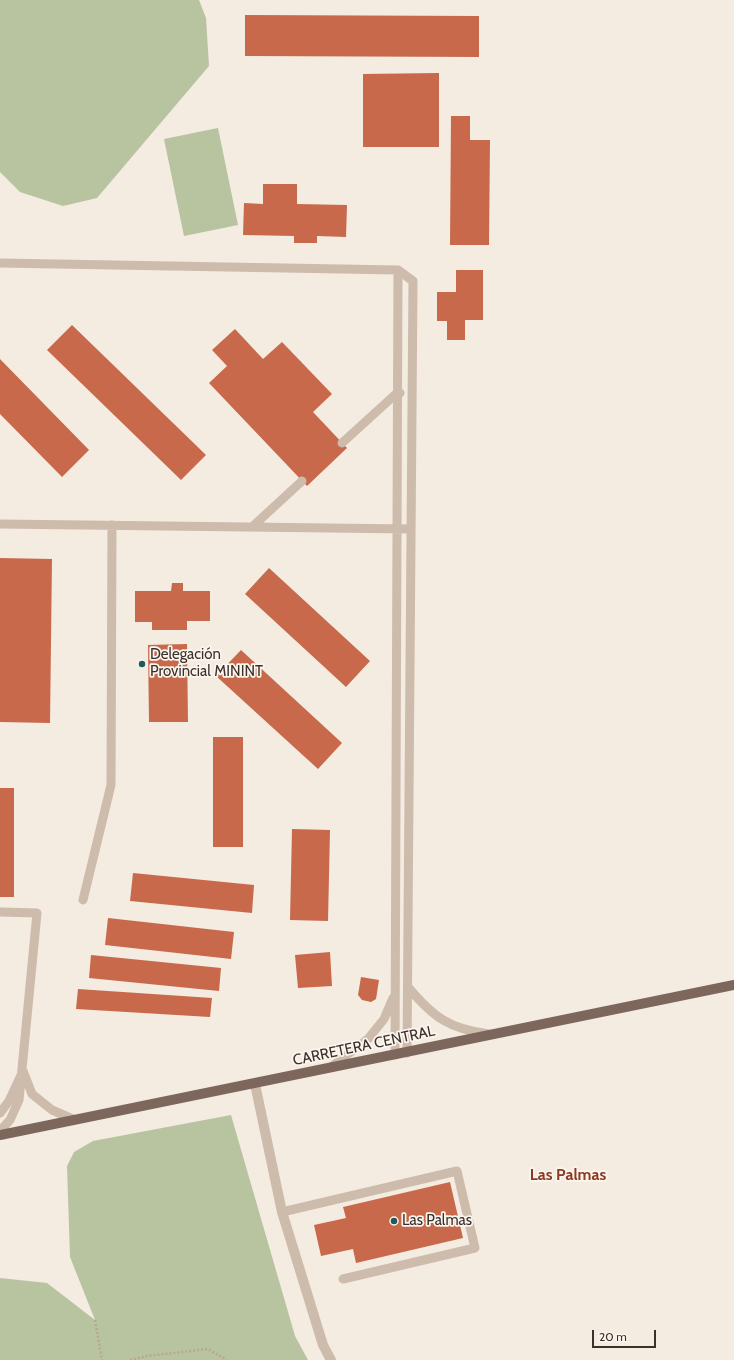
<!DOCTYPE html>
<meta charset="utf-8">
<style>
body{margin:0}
#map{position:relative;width:734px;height:1360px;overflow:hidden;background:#f4ebe1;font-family:Cabin,sans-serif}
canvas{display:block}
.scale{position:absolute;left:592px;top:1330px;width:64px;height:18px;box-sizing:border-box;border:2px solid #3b302b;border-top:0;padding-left:5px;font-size:12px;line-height:14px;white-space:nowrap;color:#3b302b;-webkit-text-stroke:3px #fbf5ee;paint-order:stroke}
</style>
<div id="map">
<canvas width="734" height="1360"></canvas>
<div class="scale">20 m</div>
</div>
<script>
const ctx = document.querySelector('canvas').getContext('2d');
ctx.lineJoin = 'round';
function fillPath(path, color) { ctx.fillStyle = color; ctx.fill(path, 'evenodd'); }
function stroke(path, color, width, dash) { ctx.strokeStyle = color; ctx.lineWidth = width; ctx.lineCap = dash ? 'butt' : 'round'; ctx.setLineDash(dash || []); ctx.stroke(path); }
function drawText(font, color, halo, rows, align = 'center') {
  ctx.font = font + ' Cabin,sans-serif'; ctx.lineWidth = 3.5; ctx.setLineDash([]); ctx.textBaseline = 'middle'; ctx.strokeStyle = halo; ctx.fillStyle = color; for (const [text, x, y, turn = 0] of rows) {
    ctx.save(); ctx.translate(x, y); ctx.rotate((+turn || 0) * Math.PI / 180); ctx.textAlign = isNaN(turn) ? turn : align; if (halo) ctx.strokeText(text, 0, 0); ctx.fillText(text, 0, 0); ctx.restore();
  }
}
const green = new Path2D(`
 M0,0H199L206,18L209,66L97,198L63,206L20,192L0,172Z
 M218,128L238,225L184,236L164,139Z
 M231,1115L295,1336L308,1360H0V1278L47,1283L95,1320L70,1257L67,1166L74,1152L93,1141Z`);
const building = new Path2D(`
 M245,15L479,16V57L245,56Z
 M439,73V147H363V74Z
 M451,116H470V140H490L489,245H450Z
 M263,184H297V204L347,205L346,237L317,236V243H294V236L243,235L244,203L263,204Z
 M456,270H483V320H465V340H447V321H437V292H456Z
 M72,325L206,455L181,480L47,350Z
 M235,329L263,359L282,342L332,394L313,412L347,448L307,486L209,383L227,366L212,350Z
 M0,359L89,450L62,477L0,414Z
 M0,558L52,559L50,723L0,722Z
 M269,568L370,661L346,687L245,594Z
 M172,583H183V591H210V621H187V630H152V622H135V591H171Z
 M187,644L188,722H149L148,645Z
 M241,650L342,743L318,769L216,676Z
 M213,737H243V847H213Z
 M0,788H14V897H0Z
 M292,829L330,830L328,921L290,920Z
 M133,873L254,885L252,913L130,901Z
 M108,918L234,932L231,959L105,945Z
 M330,952L332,986L298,988L295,955Z
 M91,955L221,968L219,991L89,978Z
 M361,977L379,980L376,999L371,1002L362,1000L358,995Z
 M78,989L212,998L210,1017L76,1009Z
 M450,1182L463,1238L356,1263L353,1249L321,1256L314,1225L346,1218L343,1207Z`);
const path = new Path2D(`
 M95,1320L102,1360
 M130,1360L147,1356L208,1349L227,1360`);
const lane = new Path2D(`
 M0,263L398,270
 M342,443L397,393H400
 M0,524L411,529
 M252,527L302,481
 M83,900L111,785L112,525
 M0,912L37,913L19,1100L10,1120L0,1131
 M408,987C433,1017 449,1029 489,1034
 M395,1055L398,270L413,281L407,1053
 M331,1067L368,1039L384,1019L393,998
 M0,1113L9,1101L23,1071L32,1094L52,1110L75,1120
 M282,1212L457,1171L475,1248L343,1279`);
const street = new Path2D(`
 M255,1084L282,1212L323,1345L331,1360`);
const primary = new Path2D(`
 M0,1135L734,985`);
const markers = [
 [142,664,4,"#1f5a5e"],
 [394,1221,4,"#1f5a5e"]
];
const poiNames = [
 ["Delegación",150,655],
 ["Provincial MININT",150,672],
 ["Las Palmas",402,1221]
];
const streetNames = [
 ["CARRETERA CENTRAL",364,1046,-12]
];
const neighbourhoodNames = [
 ["Las Palmas",568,1175]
];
fillPath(green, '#b8c4a0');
fillPath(building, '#c8694b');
stroke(path, '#b9a596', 2.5, [2, 2]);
stroke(lane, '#cdbbac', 9);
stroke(street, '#cdbbac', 10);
stroke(primary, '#7d675c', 10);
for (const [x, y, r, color] of markers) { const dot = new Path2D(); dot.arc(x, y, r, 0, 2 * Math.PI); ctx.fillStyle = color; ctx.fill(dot); stroke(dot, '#fbf5ee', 1.5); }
drawText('15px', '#3b302b', '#fbf5ee', poiNames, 'left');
drawText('15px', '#3b302b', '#fbf5ee', streetNames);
drawText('bold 16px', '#8c3b22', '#fbf5ee', neighbourhoodNames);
</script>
